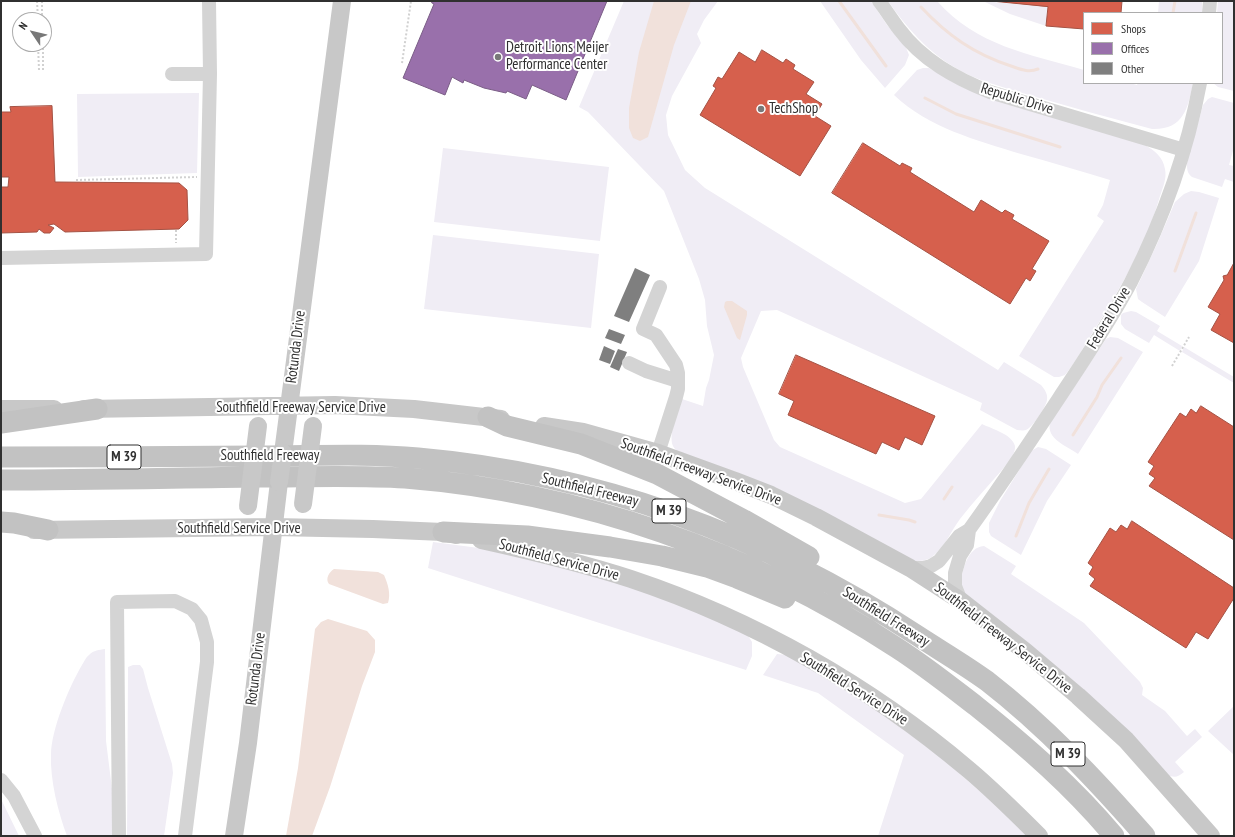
<!DOCTYPE html>
<style>
body{margin:0}
#map{position:relative;width:1235px;height:837px;overflow:hidden;background:#fff;font-family:"PT Sans Narrow",sans-serif}
canvas{display:block}
.frame{position:absolute;inset:0;border:2px solid #303030;pointer-events:none}
.legend{position:absolute;left:1083px;top:12px;width:140px;height:72px;box-sizing:border-box;background:#fff;border:1px solid #acacac;margin:0;padding:5px 7px;list-style:none;font-size:12px;color:#303030}
.legend li{display:flex;align-items:center;gap:8px;height:20px}
.legend b{width:20px;border:1px solid #acacac}
.north{position:absolute;left:12px;top:12px;width:40px;height:40px;box-sizing:border-box;background:#fff;border:1px solid #acacac;border-radius:50%;rotate:305deg;font-size:11px;font-weight:700;line-height:16px;text-align:center;color:#303030}
.north::after{content:'';display:block;margin:auto;width:14px;height:18px;background:#787878;clip-path:polygon(50% 0,100% 100%,50% 72%,0 100%)}
</style>
<div id="map">
<canvas width="1235" height="837"></canvas>
<div class="frame"></div>
<ul class="legend">
<li><b style="height:11px;background:#d6604d"></b>Shops</li>
<li><b style="height:11px;background:#9970ab"></b>Offices</li>
<li><b style="height:11px;background:#7f7f7f"></b>Other</li>
</ul>
<div class="north">N</div>
</div>
<script>
const ctx = document.querySelector('canvas').getContext('2d');
ctx.lineJoin = 'round';
function fillPath(path, color) { ctx.fillStyle = color; ctx.fill(path, 'evenodd'); }
function stroke(path, color, width, dash) { ctx.strokeStyle = color; ctx.lineWidth = width; ctx.lineCap = dash ? 'butt' : 'round'; ctx.setLineDash(dash || []); ctx.stroke(path); }
function drawText(font, color, halo, rows, align = 'center') {
  ctx.font = font + ' "PT Sans Narrow",sans-serif'; ctx.lineWidth = 4; ctx.setLineDash([]); ctx.textBaseline = 'middle'; ctx.strokeStyle = halo; ctx.fillStyle = color; for (const [text, x, y, turn = 0] of rows) {
    ctx.save(); ctx.translate(x, y); ctx.rotate((+turn || 0) * Math.PI / 180); ctx.textAlign = isNaN(turn) ? turn : align; if (halo) ctx.strokeText(text, 0, 0); ctx.fillText(text, 0, 0); ctx.restore();
  }
}
const green = new Path2D(`
 M624,1H718L704,20L697,34L701,43L672,96L666,115L668,135L685,170L705,188L998,370L1004,362L1041,385C1045,390 1048,394 1047,400C1046,407 1033,427 1026,430C1023,431 1020,430 1017,430L980,410L982,403L777,310L761,311L741,358L743,367L774,440L780,447L905,503L921,499L982,424C992,429 1012,434 1015,446C1016,454 1007,464 1002,470C988,486 973,502 960,519C951,531 945,547 933,556C927,561 920,561 913,561L679,453C677,451 674,448 673,446C668,434 678,411 682,399L703,406L706,388L709,380L714,355L707,326L705,300L699,279L664,191L588,112L579,107Z
 M820,1H871L887,25L905,45L909,55L905,65L885,88L861,60Z
 M888,1H937C977,46 1029,54 1084,70V83H1130L1137,85L1138,83H1193C1188,109 1183,130 1152,129C1111,118 1070,107 1029,95C1003,87 977,81 954,67C927,51 906,27 888,1Z
 M983,1L1048,7L1046,26L1010,14Z
 M1159,1H1202V13H1158Z
 M1218,1H1234V91L1218,87L1213,83H1222V13H1217Z
 M923,68H929L960,86L985,97L1145,145C1155,151 1163,157 1165,169C1167,178 1163,187 1160,196C1146,245 1120,289 1093,332C1084,346 1076,362 1065,375L1059,377H1054L1019,356L1104,221L1097,216L1103,205L1110,180C1080,171 1051,162 1021,154C976,140 929,128 894,95L917,70Z
 M199,93L197,173L78,177L77,94Z
 M1212,97L1234,103V147L1229,165L1234,166V182L1225,179L1222,187L1192,177C1187,173 1187,169 1187,163L1203,105L1208,99Z
 M443,148L609,167L600,241L434,222Z
 M1191,191L1199,192L1219,198L1199,261L1165,317L1142,302L1138,299L1136,289L1157,244L1175,202L1184,194Z
 M433,235L599,254L591,328L424,309Z
 M1131,311L1136,312L1160,326L1157,331L1182,346L1180,351L1154,335L1149,343L1125,329L1121,324V315L1123,313Z
 M1110,337L1118,338L1143,352L1078,454C1067,446 1046,439 1050,423L1106,339Z
 M1184,347L1234,377V383L1182,352Z
 M1038,447L1046,449L1071,465L1047,501L1021,555L991,536L989,532V523L1000,501L1031,451Z
 M433,542L479,548L537,559L623,584L681,605L747,634L752,642V656L746,670L428,568Z
 M984,546L1016,566L1011,574L1084,623L1140,682L1143,688L1142,695L1165,711L1187,736L1195,729L1202,737L1175,762L1184,772C1178,777 1175,778 1167,775L970,601L960,585C962,572 967,547 984,546Z
 M105,649L106,741L112,789V836H67C58,812 50,780 51,755C51,730 69,687 82,665C84,662 86,657 89,655C94,650 99,650 105,649Z
 M777,654L788,655L811,667L917,737L1032,836H878L904,755L818,693L763,675Z
 M133,665H140L143,669L148,688L172,764L173,773L164,836H127L128,667Z
 M1234,706V755L1208,731Z
 M1,799L19,836H1Z`);
const water = new Path2D(`
 M654,1H691L674,45L648,137L640,141L633,138L629,128V108L639,52Z
 M727,301H732L747,311V315L740,340L737,338L724,307L725,302Z
 M334,569L378,572L384,575C388,584 391,594 388,603L383,604L329,584C325,579 329,572 334,569Z
 M328,619L367,631L375,640V652L362,686L330,787L312,836H286L298,768L315,629L321,622Z`);
const shops = new Path2D(`
 M992,1H1122L1121,13H1084V29L1046,26L1048,7Z
 M762,50L783,63L786,59L795,65L793,69L814,82L806,94L822,104L815,116L831,126L800,176L700,115L716,88L713,86L718,77L722,79L739,52L755,62Z
 M52,106L55,182L179,183L187,190L188,220L179,229L65,232L54,224L48,225L54,228L50,233H44L39,229L37,232L1,233V187H8L9,177H1V112H11L10,107Z
 M863,143L900,166L902,163L912,168L910,172L974,212L981,200L1002,213L1005,210L1014,215L1012,219L1049,241L1032,269L1036,271L1030,281L1026,278L1010,304L832,193Z
 M1234,263V343L1211,330L1220,314L1208,307L1224,280L1223,276L1227,275Z
 M796,355L935,416L922,445L905,437L899,450L882,442L876,454L788,415L794,401L779,394Z
 M1201,406L1234,427V540L1149,486L1155,478L1149,474L1154,466L1148,462L1180,413L1186,417L1191,409L1196,413Z
 M1132,521L1234,588V598L1208,639L1196,632L1186,648L1090,586L1095,579L1089,574L1093,567L1088,563L1110,528L1116,532L1121,525L1127,529Z`);
const offices = new Path2D(`
 M432,1H607L566,100L532,85L526,99L507,91L506,93L484,88L464,80L463,83L452,77L445,95L403,78L434,4L432,3Z`);
const stream = new Path2D(`
 M839,1L886,66
 M921,7C947,35 974,54 1011,66C1020,69 1028,73 1038,69
 M1173,13L1175,1
 M925,98L956,114L1060,147
 M1175,271L1196,213
 M1073,435L1097,397L1102,385L1121,358
 M944,499L952,487
 M879,515L909,520L915,522
 M1016,536L1029,503L1049,469`);
const building = new Path2D(`
 M635,268L650,275L629,322L614,316Z
 M609,329L625,335L621,344L605,338Z
 M604,346L615,351L610,364L599,360Z
 M618,349L627,352L619,371L610,367Z`);
const path = new Path2D(`
 M37,1L38,20
 M42,1V20
 M38,44L39,70
 M43,44V70
 M402,63L411,1
 M76,180L197,177
 M176,230V243
 M1172,366L1189,337`);
const minor = new Path2D(`
 M879,1C886,10 892,20 899,29C922,60 955,78 990,92L1184,150
 M1209,13L1210,1
 M172,74H210
 M1,258L206,254L210,74L209,1
 M629,363L646,371L678,381
 M658,453L676,397L678,389V373L676,365L656,335L643,329L660,287
 M910,568H923L931,566L939,561L959,536L969,530C1000,487 1030,442 1059,398C1084,360 1110,322 1131,282C1163,219 1187,153 1200,83
 M961,601L955,586V573L960,556L967,545L969,530
 M1,780L14,796L35,836
 M119,836L117,602L175,601L192,609L201,620L207,642V662L185,836`);
const major = new Path2D(`
 M1,409H54
 M84,409L335,405L414,409L501,419
 M544,426L583,432L658,453L735,481L771,495L816,517L910,568L961,601L1026,652L1078,696L1126,740L1211,836
 M283,453L342,1
 M34,530L273,527L373,529L443,532L456,535
 M481,540C531,551 582,563 631,579C754,620 870,686 969,770C994,791 1016,813 1039,836
 M234,836L248,743L279,482`);
const highway = new Path2D(`
 M488,417L507,426L581,444L657,474L744,520L809,557
 M1,423L97,409
 M1,457C87,457 174,457 260,456C312,456 366,453 418,458C599,474 767,537 918,636C941,651 965,665 987,681C1045,726 1096,780 1145,836
 M1,480C87,480 172,478 258,477C307,477 356,475 405,478C580,492 751,552 897,648C925,666 950,686 976,706C1026,746 1073,787 1114,836
 M1,522L14,523L48,530
 M443,532L527,536L610,547L662,556L707,567L737,578L785,598`);
const majorBridge = new Path2D(`
 M279,482L283,453
 M303,504L313,426
 M248,506L258,426`);
const markers = [
 [498,57,4,"#787878"],
 [761,109,4,"#787878"]
];
const shields = [
 [124,457,34],
 [669,511,34],
 [1068,754,34]
];
const shieldNames = [
 ["M 39",124,457],
 ["M 39",669,511],
 ["M 39",1068,754]
];
const poiNames = [
 ["Detroit Lions Meijer",506,48],
 ["Performance Center",506,65],
 ["TechShop",769,109]
];
const streetNames = [
 ["Republic Drive",1017,99,17],
 ["Federal Drive",1109,318,-59],
 ["Rotunda Drive",296,347,-83],
 ["Southfield Freeway Service Drive",301,408],
 ["Southfield Freeway",270,456],
 ["Southfield Freeway Service Drive",701,472,20],
 ["Southfield Freeway",590,490,14],
 ["Southfield Service Drive",239,529],
 ["Southfield Service Drive",559,560,15],
 ["Southfield Freeway",886,617,32],
 ["Southfield Freeway Service Drive",1003,638,38],
 ["Rotunda Drive",256,669,-83],
 ["Southfield Service Drive",854,689,32]
];
fillPath(green, '#f0edf5');
fillPath(water, '#f1e1db');
fillPath(shops, '#d6604d');
stroke(shops, '#a45244', 1);
fillPath(offices, '#9970ab');
stroke(offices, '#7a5d86', 1);
stroke(stream, '#f1e1db', 3);
fillPath(building, '#7f7f7f');
stroke(path, '#d1d1d1', 2, [2, 2]);
stroke(minor, '#d4d4d4', 14);
stroke(major, '#c8c8c8', 18);
stroke(highway, '#c2c2c2', 21);
stroke(majorBridge, '#c8c8c8', 18);
for (const [x, y, r, color] of markers) { const dot = new Path2D(); dot.arc(x, y, r, 0, 2 * Math.PI); ctx.fillStyle = color; ctx.fill(dot); stroke(dot, '#fff', 1.5); }
for (const [x, y, w] of shields) { const box = new Path2D(); box.roundRect(x - w / 2, y - 12, w, 24, 3); ctx.fillStyle = '#fff'; ctx.fill(box); stroke(box, '#303030', 1); }
drawText('bold 14px', '#303030', null, shieldNames);
drawText('15px', '#303030', '#fff', poiNames, 'left');
drawText('15px', '#303030', '#fff', streetNames);
</script>
